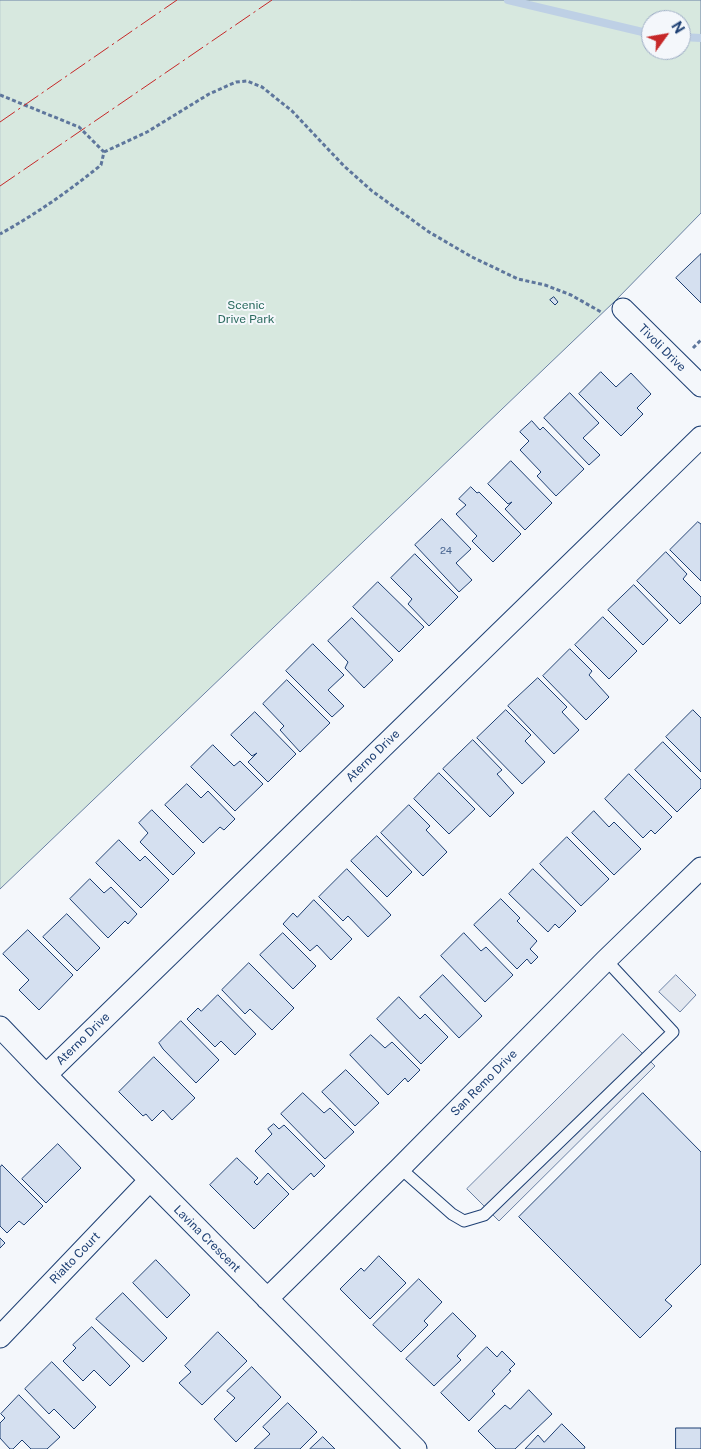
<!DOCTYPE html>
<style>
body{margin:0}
#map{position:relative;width:701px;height:1449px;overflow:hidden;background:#f4f7fb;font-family:"Public Sans",sans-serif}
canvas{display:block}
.north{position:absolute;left:641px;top:10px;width:50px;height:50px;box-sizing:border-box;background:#f4f7fb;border:1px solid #9eadc5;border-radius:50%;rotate:58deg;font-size:14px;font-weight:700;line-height:20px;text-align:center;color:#1d3f73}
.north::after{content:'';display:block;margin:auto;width:18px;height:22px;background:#c62828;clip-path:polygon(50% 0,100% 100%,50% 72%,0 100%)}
</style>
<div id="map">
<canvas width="701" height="1449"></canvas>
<div class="north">N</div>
</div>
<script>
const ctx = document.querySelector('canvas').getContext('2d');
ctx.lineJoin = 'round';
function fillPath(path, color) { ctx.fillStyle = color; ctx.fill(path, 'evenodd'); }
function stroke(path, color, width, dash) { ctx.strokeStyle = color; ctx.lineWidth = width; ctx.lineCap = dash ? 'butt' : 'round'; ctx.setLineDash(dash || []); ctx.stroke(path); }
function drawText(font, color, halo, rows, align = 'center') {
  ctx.font = font + ' "Public Sans",sans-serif'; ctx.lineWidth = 4; ctx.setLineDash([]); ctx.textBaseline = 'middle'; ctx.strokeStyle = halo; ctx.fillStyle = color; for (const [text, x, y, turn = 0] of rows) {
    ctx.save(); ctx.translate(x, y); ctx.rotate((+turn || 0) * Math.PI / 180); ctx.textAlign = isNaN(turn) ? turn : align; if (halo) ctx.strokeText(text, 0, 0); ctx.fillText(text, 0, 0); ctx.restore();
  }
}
const green = new Path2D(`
 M0,0H701V213L615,301L0,889ZM651,20H681V50H651Z`);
const parking = new Path2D(`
 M676,975L696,995L680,1012L659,992Z
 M623,1034L655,1066L499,1221L467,1189Z`);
const stream = new Path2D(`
 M508,0L651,34
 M681,37L701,38`);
const building = new Path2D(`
 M701,254V303L676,278Z
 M554,297L558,302L555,305L550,300Z
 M601,372L616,387L631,373L651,394L637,408L643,414L621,436L579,394Z
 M570,393L599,423L583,438L600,455L589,465L544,418Z
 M532,421L540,430L543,427L584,469L556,496L537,476L541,472L520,450L529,441L520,432Z
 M511,461L552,503L525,530L505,509L512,502L508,504L488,484Z
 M471,487L477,493L479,492L521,534L493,562L472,541L477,536L456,514L466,505L459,499Z
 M442,519L471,549L456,563L472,580L459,592L415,545Z
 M698,522L701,524V581L670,550Z
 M666,552L687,574L683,579L701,597V603L680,624L637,581Z
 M415,554L458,597L429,626L408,604L412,599L391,578Z
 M378,582L424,627L399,652L353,607Z
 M634,585L668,620L643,645L608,610Z
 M603,617L637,651L609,679L575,645Z
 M352,618L393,660L364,688L345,668L348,662L328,641Z
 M313,644L344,675L328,690L344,706L332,717L286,671Z
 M570,649L592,671L589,675L609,697L586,720L543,676Z
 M538,678L567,707L562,712L579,730L554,754L508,706Z
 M287,680L330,723L300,752L280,730L284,726L263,704Z
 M506,710L531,735L525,741L545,762L522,784L477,738Z
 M693,710L701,718V772L666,737Z
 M255,712L296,754L268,782L248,762L257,753L252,756L231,735Z
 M473,740L502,770L497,774L514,793L490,817L443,769Z
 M663,742L701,780V788L677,812L635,770Z
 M213,745L234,766L240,761L263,784L235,811L191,767Z
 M439,773L475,809L449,834L414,799Z
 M629,774L672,817L655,834L651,830L643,838L605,799Z
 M187,784L201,798L208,791L235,819L224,830L220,827L203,843L165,805Z
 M409,805L430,826L426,830L447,852L423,876L381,833Z
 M152,810L195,853L173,875L140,842L148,833L139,823Z
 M594,811L609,827L614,822L641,849L614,875L572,833Z
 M377,836L412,872L387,897L351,861Z
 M567,837L609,879L581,906L540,864Z
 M119,840L140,861L145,856L169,880L141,908L96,863Z
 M347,869L391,915L368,937L348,916L343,921L319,897Z
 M533,869L576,911L559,928L555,924L548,932L509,894Z
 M90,879L104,893L111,887L137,914L128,924L125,921L108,938L70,899Z
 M501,899L520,918L517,921L537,941L530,949L538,957L531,964L527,959L517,969L474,925Z
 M314,900L352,939L331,960L317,945L310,951L283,924L293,913L297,917Z
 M67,914L100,948L77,971L43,937Z
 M28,930L73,975L39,1010L19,990L29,980L3,954Z
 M283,933L316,966L293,989L260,955Z
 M464,933L481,951L486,947L513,975L485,1002L441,956Z
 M249,963L294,1008L272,1030L250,1009L245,1014L222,990Z
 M443,975L482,1016L459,1038L420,997Z
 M218,995L256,1034L235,1055L221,1041L215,1047L187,1019L198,1008L201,1011Z
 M399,997L420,1019L425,1014L448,1037L421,1064L377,1019Z
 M181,1021L219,1060L196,1083L163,1049L159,1043Z
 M371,1035L385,1048L392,1042L420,1070L408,1082L405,1078L388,1095L350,1055Z
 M154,1057L195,1098L172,1120L163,1110L152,1121L146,1114L143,1116L119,1092Z
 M346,1070L379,1103L355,1126L322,1092Z
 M303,1093L324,1113L330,1108L354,1132L325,1159L281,1114Z
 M643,1093L701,1152V1264L665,1300L672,1306L640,1338L519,1217Z
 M274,1124L279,1129L284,1125L325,1166L314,1177L311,1173L293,1190L255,1151L272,1134L268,1129Z
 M58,1144L81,1168L46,1203L22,1179Z
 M237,1158L258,1178L254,1182L257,1185L268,1173L289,1194L254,1229L210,1185Z
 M2,1165L43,1206L24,1225L19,1221L7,1233L0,1226V1168Z
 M0,1238L5,1243L0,1248Z
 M379,1256L406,1283L370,1319L340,1289L361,1268L364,1271Z
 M156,1260L190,1295L167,1318L133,1283Z
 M419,1279L442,1302L424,1321L428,1325L401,1352L373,1325Z
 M123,1293L167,1338L143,1362L96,1319Z
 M453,1313L476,1336L457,1356L461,1360L434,1386L406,1359Z
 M92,1327L130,1366L110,1386L94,1370L83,1381L63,1361L76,1348L73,1345Z
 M218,1332L247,1361L202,1405L179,1383L191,1372L185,1366Z
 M487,1347L497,1357L502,1351L515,1364L509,1370L511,1371L492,1391L495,1394L469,1421L441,1393Z
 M52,1362L96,1407L74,1429L54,1409L49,1414L25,1389Z
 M252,1367L281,1397L236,1442L214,1419L235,1398L227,1391Z
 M529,1390L552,1414L515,1449H496L478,1431L505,1405L510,1409Z
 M19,1395L60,1437L47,1449H31L22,1440L13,1449H10L0,1438V1423L5,1418L1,1414Z
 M288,1403L317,1432L300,1449H254L270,1434L263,1427Z
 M562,1424L585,1447L584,1449H525L538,1435L544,1442Z
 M676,1428H701V1449H676Z
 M323,1437L335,1449H310Z`);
const path = new Path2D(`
 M0,95L79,127L104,152L101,165C69,191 36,214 0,234
 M104,152L147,132L209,94L236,82L247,81L262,87L292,111L344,166L372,191L429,232L472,257L518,279L545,285L571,295L601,312
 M693,348L701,340`);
const service = new Path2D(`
 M400,1168L452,1214L464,1221L484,1215L673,1032L606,960`);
const minor = new Path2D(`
 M623,309L701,386
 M0,1027L46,1075L416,1449
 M46,1075L701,437
 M267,1299L400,1168L606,960L701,868
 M0,1337L150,1180`);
const power = new Path2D(`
 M0,122L177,0
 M0,186L272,0`);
const numberNames = [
 ["24",446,551]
];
const parkNames = [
 ["Scenic",246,305],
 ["Drive Park",246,319]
];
const streetNames = [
 ["Tivoli Drive",662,348,45],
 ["Aterno Drive",373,756,-44],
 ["Aterno Drive",83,1039,-44],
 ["San Remo Drive",484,1083,-45],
 ["Lavina Crescent",207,1239,45],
 ["Rialto Court",75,1258,-46]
];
fillPath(green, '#d7e8df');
stroke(green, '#687fa3', 1);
fillPath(parking, '#e3e8f0');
stroke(parking, '#687fa3', 1);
stroke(stream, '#bed0e5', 8);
fillPath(building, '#d5e0f0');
stroke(building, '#1d3f73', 1);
stroke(service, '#1d3f73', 13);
stroke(minor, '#1d3f73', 23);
stroke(path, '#5e769c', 3, [4, 2.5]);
stroke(service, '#f4f7fb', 11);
stroke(minor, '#f4f7fb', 21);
stroke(power, '#c62828', 1, [18, 4, 2.5, 4]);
drawText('10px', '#4b6792', null, numberNames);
drawText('12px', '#2c6c60', '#f4f7fb', parkNames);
drawText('12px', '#1d3f73', '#f4f7fb', streetNames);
</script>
